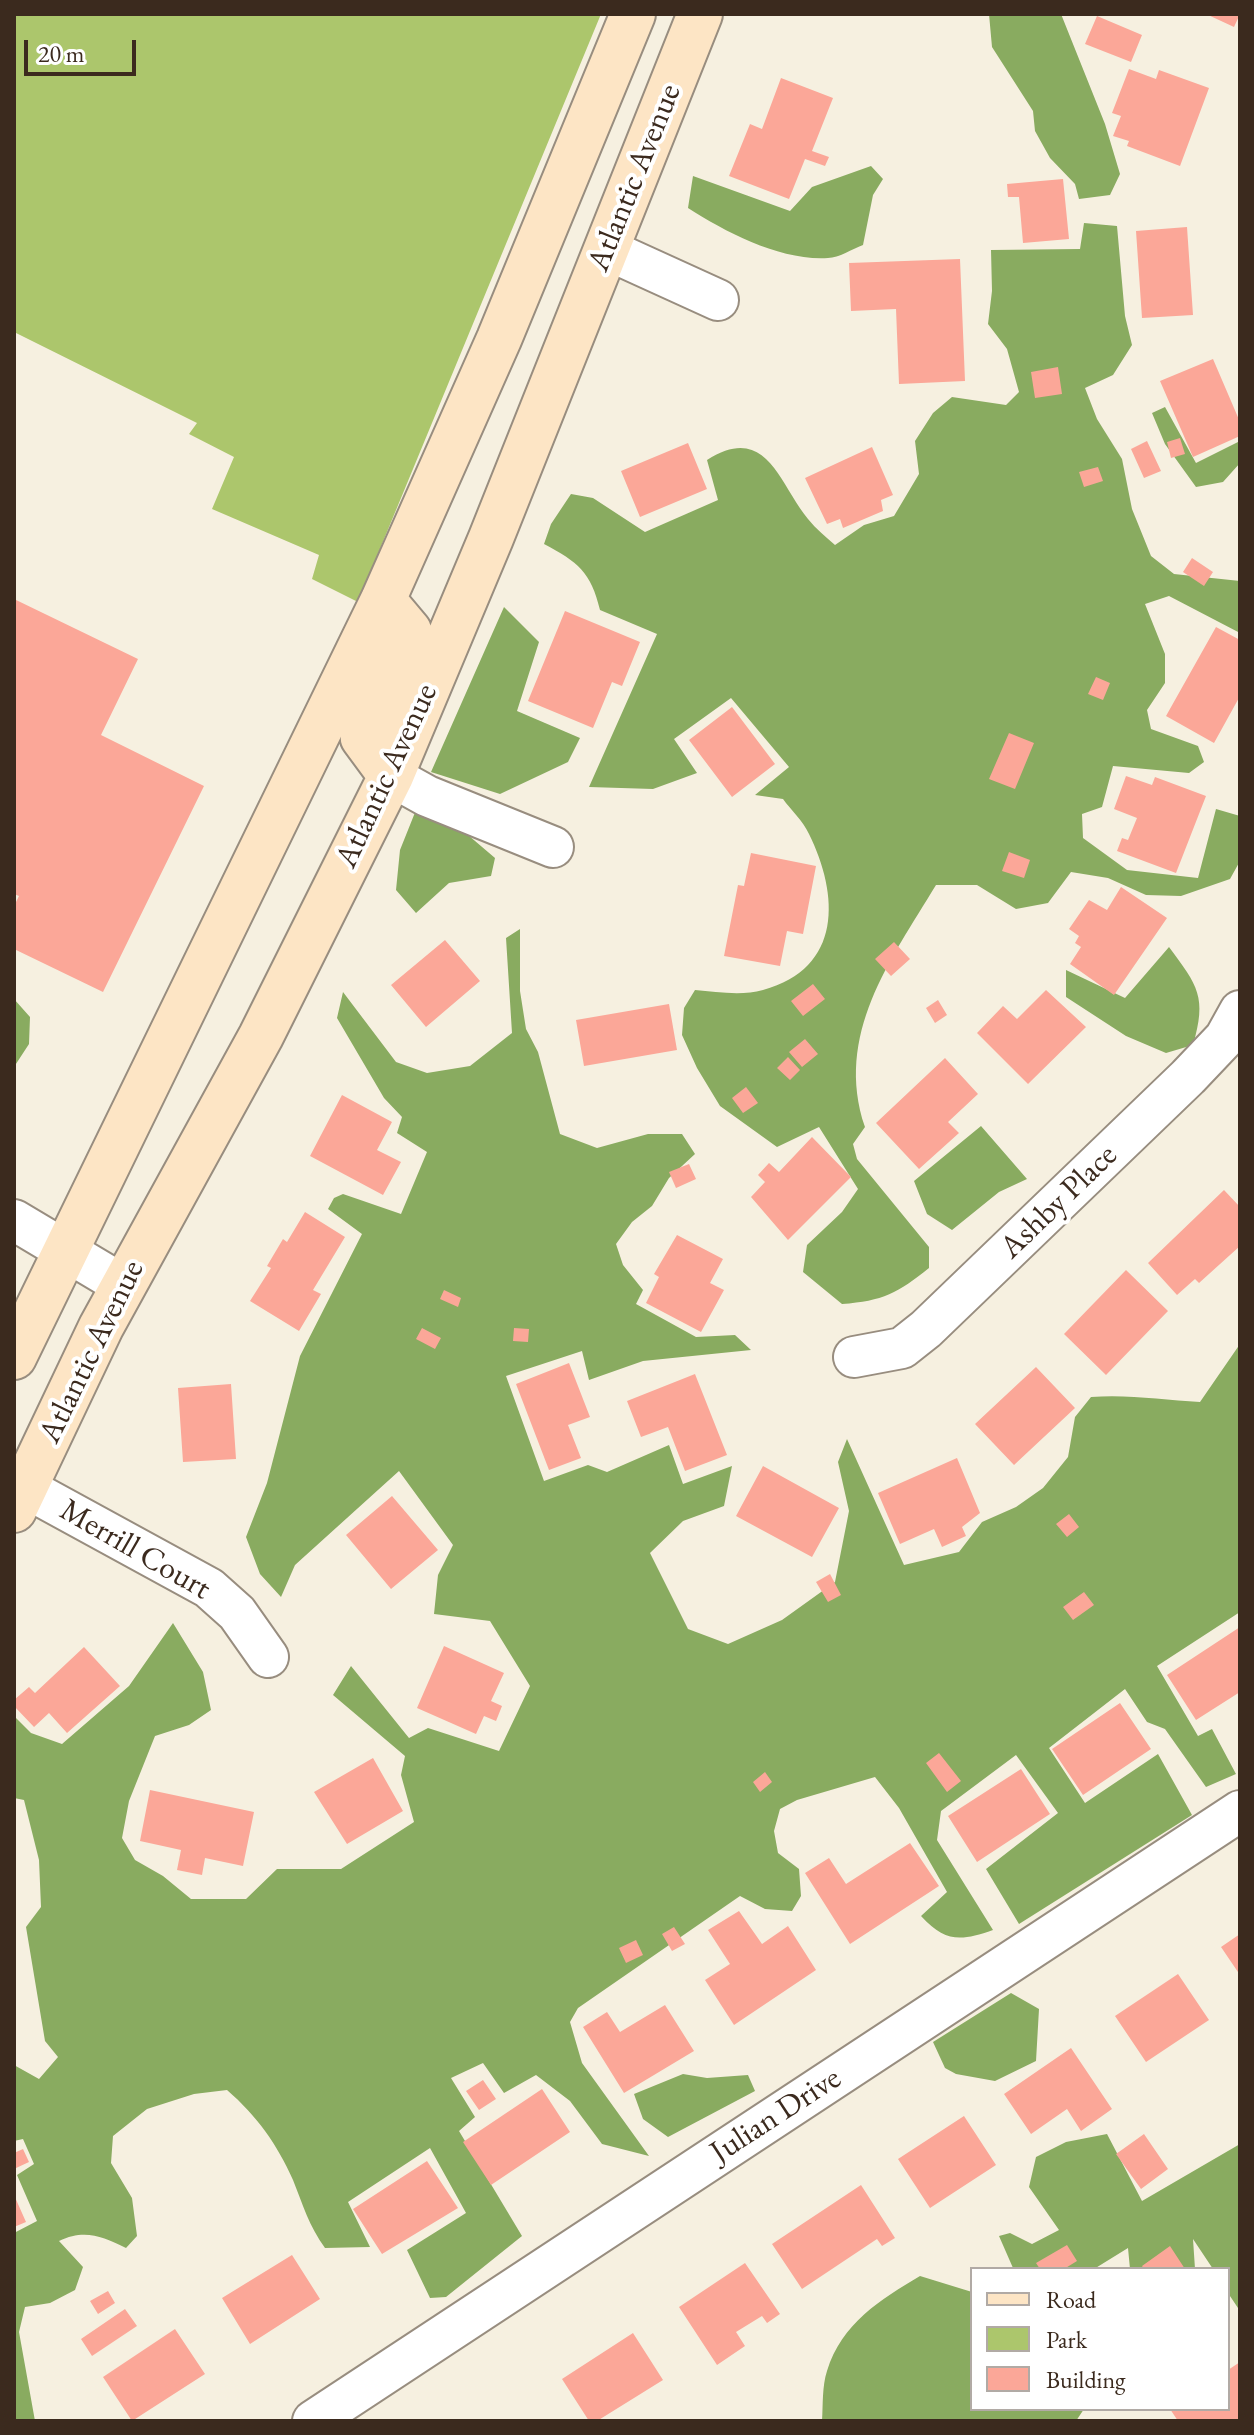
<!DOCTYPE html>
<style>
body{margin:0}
#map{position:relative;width:1254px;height:2435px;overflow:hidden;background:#f6f0e0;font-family:"EB Garamond",serif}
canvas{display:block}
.frame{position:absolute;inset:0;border:16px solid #3b2a1e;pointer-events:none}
.legend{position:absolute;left:970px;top:2267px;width:260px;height:144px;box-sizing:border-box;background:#fff;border:2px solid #b1aaa5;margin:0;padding:10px 14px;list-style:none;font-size:24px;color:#3b2a1e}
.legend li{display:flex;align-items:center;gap:16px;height:40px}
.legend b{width:40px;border:2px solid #b1aaa5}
.scale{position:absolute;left:24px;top:40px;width:112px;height:36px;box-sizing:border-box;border:4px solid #3b2a1e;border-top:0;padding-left:10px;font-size:24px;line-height:28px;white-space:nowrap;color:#3b2a1e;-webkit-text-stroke:6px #fff;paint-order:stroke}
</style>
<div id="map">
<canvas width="1254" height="2435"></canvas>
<div class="frame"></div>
<ul class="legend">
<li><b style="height:10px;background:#fde5c5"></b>Road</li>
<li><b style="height:22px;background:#acc66c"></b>Park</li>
<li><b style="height:22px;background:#fba798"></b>Building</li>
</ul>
<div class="scale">20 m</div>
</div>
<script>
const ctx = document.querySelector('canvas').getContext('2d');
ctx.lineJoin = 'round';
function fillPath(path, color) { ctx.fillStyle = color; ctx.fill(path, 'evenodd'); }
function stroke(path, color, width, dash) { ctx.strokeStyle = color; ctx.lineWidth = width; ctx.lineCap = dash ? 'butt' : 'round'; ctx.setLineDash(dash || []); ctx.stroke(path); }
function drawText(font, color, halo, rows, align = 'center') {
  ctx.font = font + ' "EB Garamond",serif'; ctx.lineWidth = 8; ctx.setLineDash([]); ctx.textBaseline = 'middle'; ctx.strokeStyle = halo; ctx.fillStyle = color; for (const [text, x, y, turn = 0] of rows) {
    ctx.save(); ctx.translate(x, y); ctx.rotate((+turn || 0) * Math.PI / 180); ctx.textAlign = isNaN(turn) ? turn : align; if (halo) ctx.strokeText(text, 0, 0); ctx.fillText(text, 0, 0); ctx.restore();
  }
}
const green = new Path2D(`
 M14,14H601L358,602L312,579L319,555L212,509L234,457L189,434L197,423L14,332Z`);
const forest = new Path2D(`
 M989,14H1061L1105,124L1120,174L1110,195L1079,199L1075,184L1050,158L1035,131L1033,111L992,47Z
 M871,166L883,179L873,195L863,245C852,249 839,258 828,258C781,261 727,233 688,208L693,176L790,211L812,187Z
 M1084,223L1117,226L1125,316L1132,345L1113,375L1085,388L1097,419L1122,459L1132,509L1151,556L1174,574L1240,581V633L1169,596L1145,604L1165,654V683L1147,710L1151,729L1198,746L1204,762L1189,773L1113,766L1102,807L1082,814L1083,838L1127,870L1198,878L1216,809L1240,816V861L1230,879L1181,896L1146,895L1108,878L1071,872L1048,903L1016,909L977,885H936C890,961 834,1035 865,1127L853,1144L857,1159L929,1247V1268C898,1293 883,1301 842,1304L803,1272L807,1245L842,1212L858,1189L819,1127L777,1147L720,1106L697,1068L682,1035L684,1008L695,990C717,992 742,996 763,990C843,968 839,895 809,834C803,821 791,810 783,799L755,795L789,767L731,698L674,739L697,773L653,789L589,787L657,634L600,610C591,572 578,562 544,544L551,524L571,494L593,498L645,532L718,500L707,460C767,422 779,484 808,519C816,529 826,537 835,545L864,525L894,516L919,474L915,441L933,413L952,397L1006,405L1019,392L1007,349L988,324L992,291L991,250L1080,249Z
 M1165,407L1196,463L1240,441V463L1223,482L1196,487L1165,444L1152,413Z
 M504,607L539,642L517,711L580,738L568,762L500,794L431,772Z
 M416,810L468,835L495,858L491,876L449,883L416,913L396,890L400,850Z
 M520,929V991L526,1029L538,1052L560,1134L597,1148L648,1134H682L695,1154L669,1178L652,1206L632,1222L616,1244L623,1265L643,1290L636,1304L696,1337L735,1335L751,1350L643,1361L589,1380L582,1351L506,1376L544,1481L588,1465L607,1472L669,1445L683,1484L732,1466L724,1506L683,1521L650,1553L688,1629L728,1644L782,1620L835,1582L849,1511L838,1462L847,1439L904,1565L959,1552L982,1522L1016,1507L1043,1488L1068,1457L1075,1417L1091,1397C1127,1394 1164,1400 1200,1402L1240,1344V1612L1157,1666L1198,1736L1212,1729L1236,1774L1206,1787L1165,1729L1147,1722L1125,1689L1049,1748L1085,1803L1158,1754L1192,1815L1019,1924L986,1869L1058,1813L1016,1755L941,1811L937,1840L993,1930C961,1941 946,1943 921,1916L947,1892L899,1808L875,1777L797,1800L780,1809L774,1831L778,1853L799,1869L801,1896L792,1911L765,1909L740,1896L578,2008L570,2022L582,2063L649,2156L602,2144L570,2101L536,2075L504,2093L483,2063L451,2078L475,2117L459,2131L522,2236L446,2297L430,2298L407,2250L466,2213L430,2148L348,2202L370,2247L325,2248C309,2226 303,2205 293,2180C277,2144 257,2116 227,2090L194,2094L147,2109L113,2136L111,2163L132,2198L137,2236L126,2248C102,2236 84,2229 59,2241L83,2267L75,2290L50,2303L25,2307L19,2332L35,2421H14V2233L37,2221L17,2175L34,2164L23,2139L14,2141V2065L39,2079L58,2057L45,2041L26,1927L41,1907L39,1860L24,1800L14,1798V1716L31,1733L62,1744L129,1686L173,1623L203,1672L211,1710L189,1725L155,1736L129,1801L122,1838L135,1860L163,1876L191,1899H246L277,1869H341L414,1822L401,1775L405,1756L333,1695L351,1666L409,1738L428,1728L499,1751L530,1686L490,1621L434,1614L438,1575L453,1545L399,1471L295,1565L281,1597L260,1574L246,1537L267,1483L300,1356L362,1234L328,1209L334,1198L343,1194L401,1214L427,1152L397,1133L402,1117L384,1098L337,1018L343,992L396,1062L427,1073L470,1066L512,1033L506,938Z
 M1169,947C1198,986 1207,997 1193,1045L1166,1053L1126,1036L1066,997V970L1125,998Z
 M14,999L30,1017L29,1044L14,1067Z
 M981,1126L1027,1179L999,1192L952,1230L927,1214L914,1181Z
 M1011,1993L1039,2009L1036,2061L995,2081L956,2074L945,2068L933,2042Z
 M683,2074L707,2078L748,2075L755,2091L668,2137L643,2119L634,2094Z
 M1107,2134L1142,2201L1240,2144V2311L1228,2293V2269H1213L1193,2239L1195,2269H1130L1128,2248L1094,2269L1013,2268L999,2236L1010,2233L1032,2244L1059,2230L1029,2187L1036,2157L1066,2142Z
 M920,2276L972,2292V2409H1084L1076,2421H822C823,2405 822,2386 827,2371C842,2323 880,2300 920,2276Z`);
const building = new Path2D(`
 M1206,14H1240L1234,27Z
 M1097,16L1142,35L1131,62L1085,44Z
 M1129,69L1156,79L1159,70L1209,88L1180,166L1127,146L1129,141L1113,136L1121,116L1112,113Z
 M781,78L833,98L812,151L829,157L825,166L805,159L789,199L729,176L750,124L762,129Z
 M1063,179L1069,239L1023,243L1019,197H1008L1007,184Z
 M1187,227L1193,315L1142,318L1136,231Z
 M960,259L965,381L899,384L896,309L851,311L849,263Z
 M1213,359L1240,422V436L1193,457L1160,381Z
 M1058,367L1062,394L1035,398L1031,372Z
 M1180,438L1185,454L1171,458L1167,442Z
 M1147,441L1161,471L1144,478L1131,449Z
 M688,443L707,489L640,517L621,471Z
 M872,447L893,495L881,500L883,511L843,528L840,519L827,524L805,478Z
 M1098,467L1103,481L1084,487L1079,472Z
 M1192,558L1213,572L1204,586L1183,572Z
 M14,599L138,659L101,735L204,786L103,992L14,949V906L19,896L14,894Z
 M565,611L640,642L622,686L612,682L593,728L528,701Z
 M1216,627L1240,640V696L1214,743L1166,716Z
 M1096,677L1110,683L1103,700L1088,694Z
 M732,707L775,764L732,797L689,740Z
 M1009,733L1034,743L1015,789L989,779Z
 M1126,776L1152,785L1155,777L1206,796L1176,873L1117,851L1122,838L1128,840L1137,818L1114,809Z
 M1009,852L1030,860L1024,878L1002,871Z
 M751,853L816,866L803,934L787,931L780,966L724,956L738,885L744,886Z
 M1121,887L1167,918L1114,995L1070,964L1081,947L1075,943L1079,936L1069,929L1089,900L1107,910Z
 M445,940L480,981L426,1027L391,985Z
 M894,942L910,959L891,976L875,959Z
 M813,984L825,999L803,1016L791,1001Z
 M1046,990L1086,1027L1028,1084L977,1033L1003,1006L1017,1019Z
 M938,1000L947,1015L935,1023L926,1008Z
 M669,1004L677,1050L584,1066L576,1020Z
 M805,1039L818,1054L802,1067L789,1052Z
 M788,1057L800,1070L790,1080L777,1068Z
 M945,1058L978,1094L948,1122L959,1133L919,1169L876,1123Z
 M746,1087L758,1103L743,1113L732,1098Z
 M342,1095L392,1122L377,1150L401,1162L383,1195L310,1156Z
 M812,1137L851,1177L788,1240L751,1197L765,1182L758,1175L769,1163L779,1172Z
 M689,1164L696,1179L676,1188L669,1172Z
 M1224,1190L1240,1207V1246L1199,1283L1195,1279L1177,1295L1148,1263Z
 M305,1212L345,1237L313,1290L321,1294L299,1331L250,1301L271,1268L267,1266L283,1239L287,1242Z
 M677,1235L723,1259L710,1283L724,1290L701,1332L646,1303L659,1277L654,1274Z
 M1126,1270L1168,1311L1106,1375L1064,1334Z
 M444,1290L461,1298L458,1307L440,1299Z
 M422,1328L441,1338L435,1349L416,1339Z
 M514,1328L529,1329L528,1342L513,1341Z
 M569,1363L590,1417L568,1425L581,1458L549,1470L516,1384Z
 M1036,1367L1075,1408L1014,1465L975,1424Z
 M695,1374L727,1455L685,1471L668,1427L641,1437L627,1401Z
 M231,1384L236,1459L183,1462L178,1388Z
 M957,1458L980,1513L962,1527L966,1536L942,1547L934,1529L900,1544L878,1493Z
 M763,1466L839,1508L812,1557L736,1516Z
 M392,1496L438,1550L391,1589L346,1535Z
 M1069,1514L1079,1527L1067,1537L1056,1524Z
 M830,1574L841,1595L828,1602L816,1582Z
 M1084,1592L1094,1605L1073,1620L1063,1607Z
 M1240,1627V1692L1196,1720L1167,1675Z
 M444,1646L504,1673L491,1701L502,1706L496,1721L484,1716L476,1734L417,1708Z
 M84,1647L120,1686L67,1733L49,1713L34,1727L14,1706V1700L29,1687L35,1693Z
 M1120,1703L1151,1749L1083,1795L1052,1749Z
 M939,1753L961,1781L947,1792L926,1763Z
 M373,1758L403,1811L347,1844L314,1792Z
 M1021,1769L1050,1814L977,1862L948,1816Z
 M765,1772L772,1782L760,1792L753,1782Z
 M150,1790L254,1812L243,1866L205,1858L202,1875L177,1870L181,1850L140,1841Z
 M910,1843L939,1886L850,1944L805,1873L829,1858L846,1884Z
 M739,1911L762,1944L788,1926L816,1970L734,2025L705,1980L730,1964L708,1930Z
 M674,1927L685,1944L672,1951L662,1934Z
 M1240,1934V1975L1221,1947Z
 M636,1940L643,1955L626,1963L619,1948Z
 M1178,1974L1209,2020L1146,2062L1115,2016Z
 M665,2005L694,2051L624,2093L583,2027L607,2012L620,2032Z
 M1071,2048L1112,2109L1081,2131L1067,2109L1031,2134L1004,2094Z
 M483,2080L496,2099L479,2110L466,2091Z
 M542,2089L570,2132L491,2185L463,2142Z
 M964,2116L996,2165L930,2208L898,2159Z
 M1144,2134L1168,2169L1141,2189L1116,2154Z
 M23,2149L29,2162L14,2169V2153Z
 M427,2161L458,2208L382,2254L353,2209Z
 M861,2185L895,2238L882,2246L877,2239L802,2289L772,2244Z
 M14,2195L26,2222L14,2227Z
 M1067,2245L1077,2261L1064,2269H1040L1036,2263Z
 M1170,2246L1185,2269H1144L1142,2266Z
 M292,2255L320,2299L250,2344L222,2298Z
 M745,2263L780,2314L767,2323L762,2316L736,2332L745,2346L717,2365L679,2307Z
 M108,2291L115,2303L98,2314L90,2301Z
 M125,2309L137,2326L92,2356L81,2339Z
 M175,2329L205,2374L132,2421L103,2377Z
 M633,2333L663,2380L597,2421H589L562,2379Z
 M1240,2362V2421H1178L1170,2409H1228V2370Z`);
const street = new Path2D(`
 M606,249L718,300
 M391,776L427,796L553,847
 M14,1220L123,1285
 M854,1357L902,1348L926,1329L1188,1077L1225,1038L1240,1011
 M26,1488L209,1588L237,1613L268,1657
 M313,2421L1240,1811`);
const secondary = new Path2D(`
 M383,600L409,631L363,738L391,776
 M14,1357L383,600L499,339L633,14
 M14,1510L101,1327L261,1036L391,776L491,538L700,14`);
const streetNames = [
 ["Atlantic Avenue",635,178,-68],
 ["Atlantic Avenue",387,776,-65],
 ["Ashby Place",1059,1202,-44],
 ["Atlantic Avenue",92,1352,-64],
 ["Merrill Court",135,1550,30],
 ["Julian Drive",776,2116,-33]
];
fillPath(green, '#acc66c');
fillPath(forest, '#89ab60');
fillPath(building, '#fba798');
stroke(street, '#988d7f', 44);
stroke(secondary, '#988d7f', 48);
stroke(street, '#fff', 40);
stroke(secondary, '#fde5c5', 44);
drawText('32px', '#3b2a1e', '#fff', streetNames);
</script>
